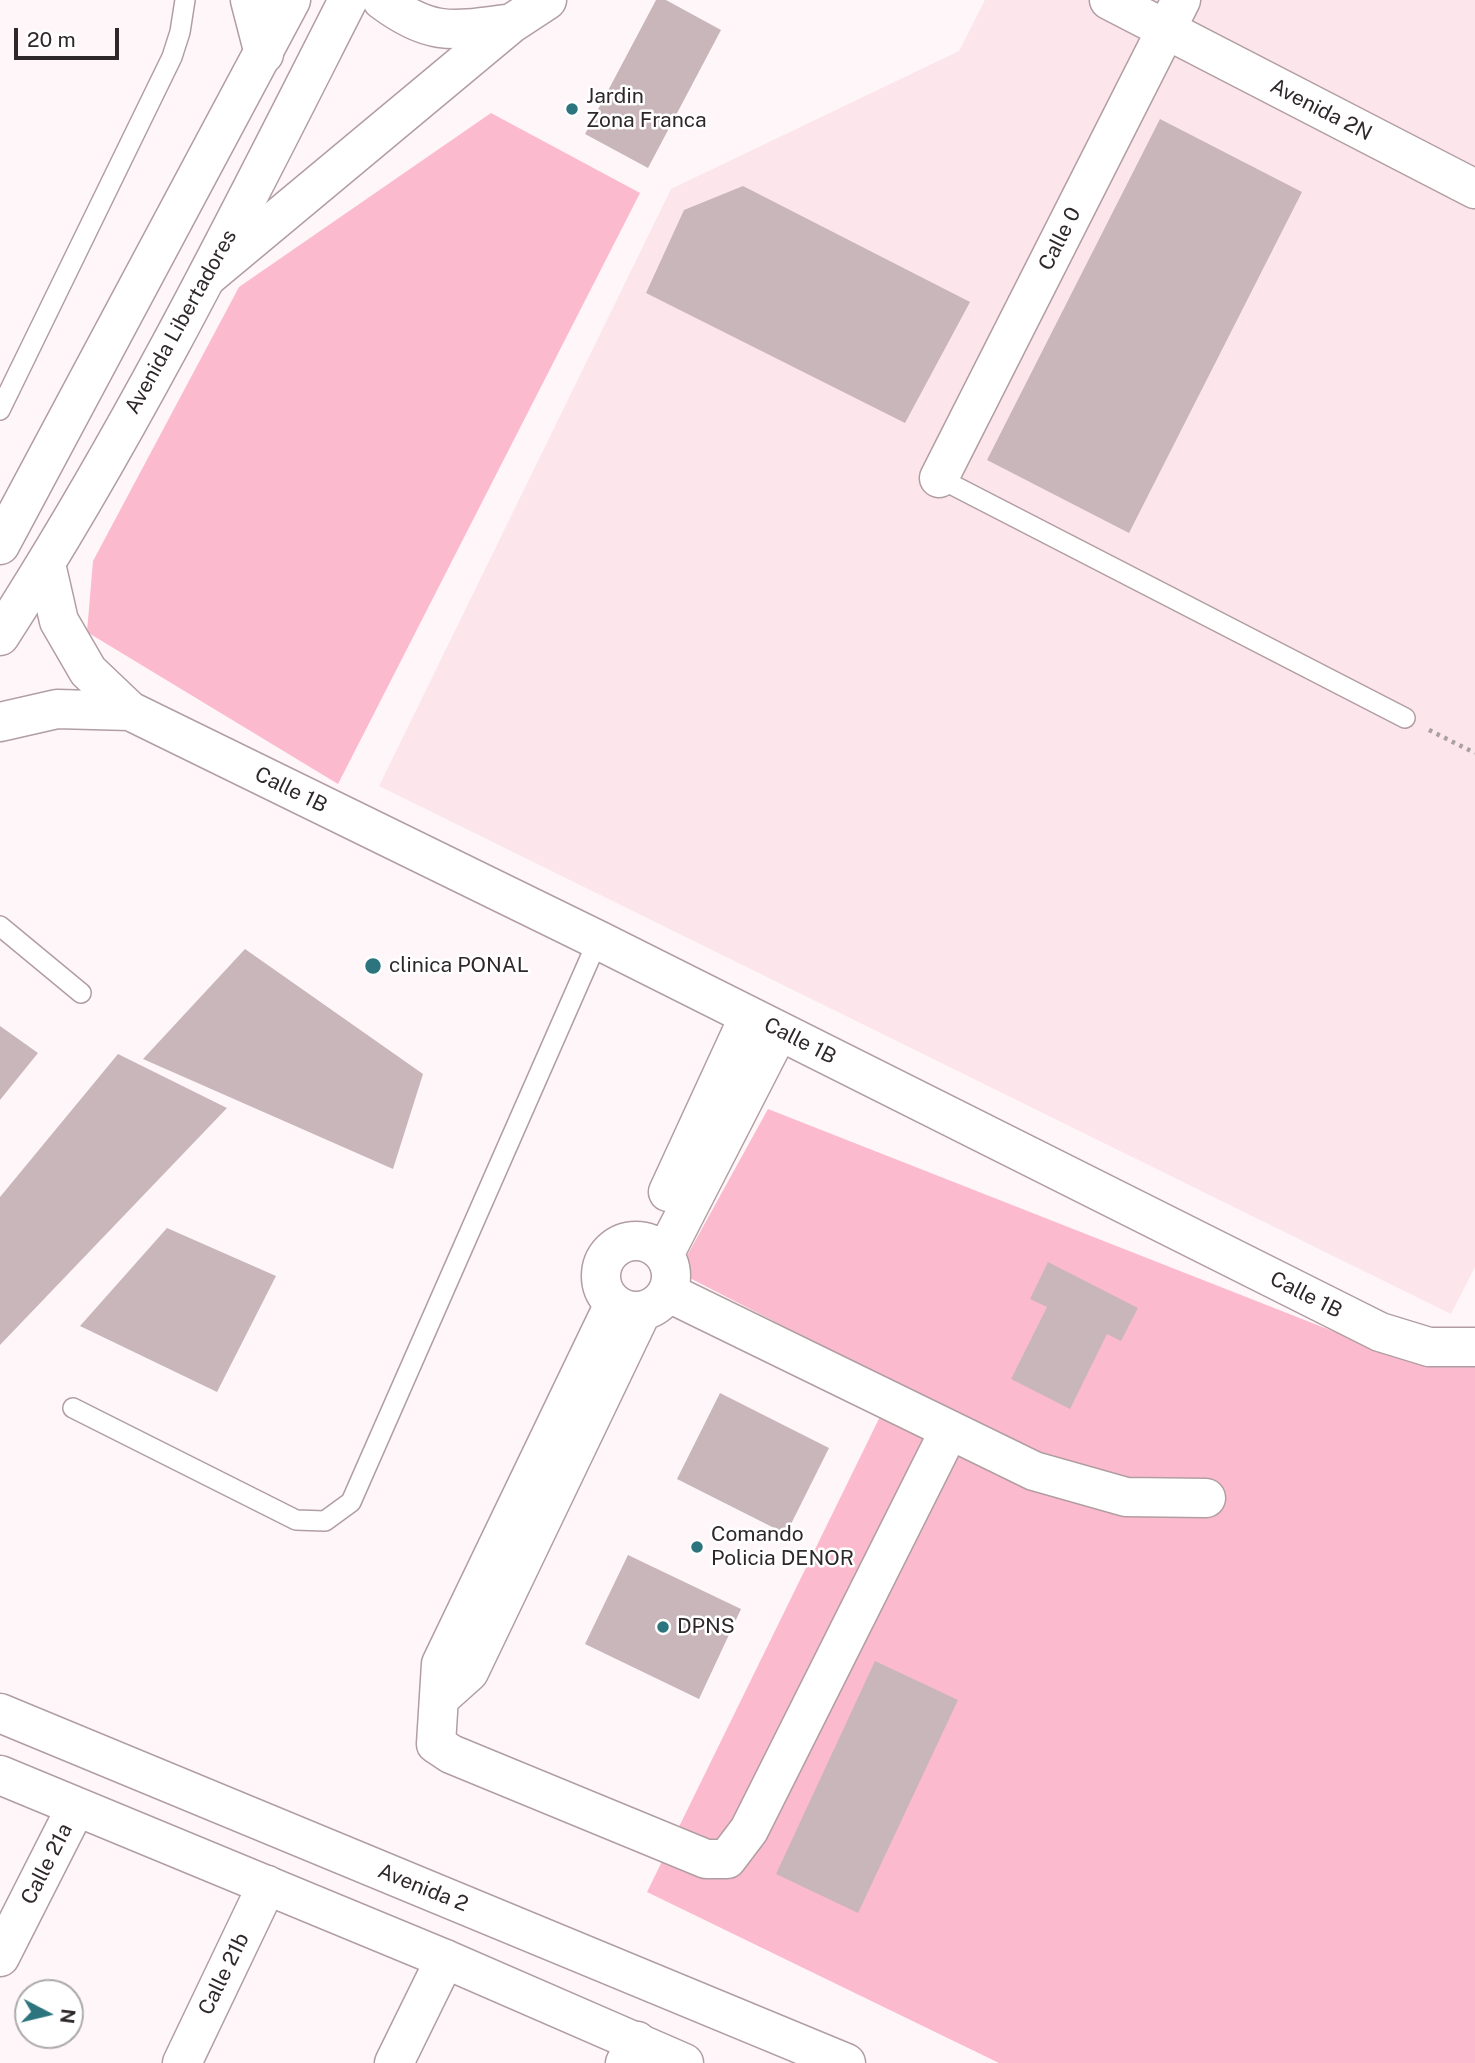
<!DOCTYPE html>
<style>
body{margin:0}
#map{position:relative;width:1475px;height:2063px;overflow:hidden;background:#fff6f9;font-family:"Public Sans",sans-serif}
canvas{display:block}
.north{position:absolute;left:14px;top:1979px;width:70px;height:70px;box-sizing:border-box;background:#fff;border:2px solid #aca9aa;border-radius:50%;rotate:97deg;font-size:19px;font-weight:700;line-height:28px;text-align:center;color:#2f282a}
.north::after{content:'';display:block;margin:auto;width:24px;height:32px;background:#2c747e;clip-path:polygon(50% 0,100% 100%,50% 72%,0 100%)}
.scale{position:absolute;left:14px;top:28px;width:105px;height:32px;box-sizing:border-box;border:4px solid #2f282a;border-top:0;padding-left:9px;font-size:21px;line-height:24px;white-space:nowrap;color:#2f282a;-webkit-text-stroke:5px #fff;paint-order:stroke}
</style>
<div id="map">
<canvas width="1475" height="2063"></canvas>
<div class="north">N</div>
<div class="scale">20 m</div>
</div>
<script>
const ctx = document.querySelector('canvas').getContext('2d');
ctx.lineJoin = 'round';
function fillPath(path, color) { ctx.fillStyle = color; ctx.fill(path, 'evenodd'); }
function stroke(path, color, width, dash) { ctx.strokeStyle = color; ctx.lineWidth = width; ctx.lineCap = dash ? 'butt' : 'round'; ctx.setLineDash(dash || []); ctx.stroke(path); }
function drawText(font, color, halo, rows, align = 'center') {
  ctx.font = font + ' "Public Sans",sans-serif'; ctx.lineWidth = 5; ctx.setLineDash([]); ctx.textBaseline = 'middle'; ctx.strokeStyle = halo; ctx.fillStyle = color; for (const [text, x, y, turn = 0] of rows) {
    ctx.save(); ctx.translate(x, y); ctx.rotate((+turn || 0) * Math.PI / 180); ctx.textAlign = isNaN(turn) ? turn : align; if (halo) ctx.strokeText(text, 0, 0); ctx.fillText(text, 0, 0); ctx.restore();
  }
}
const built = new Path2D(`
 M985,0H1475V1267L1451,1314L379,786L671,189L959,51Z`);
const green = new Path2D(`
 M491,113L640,193L338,784L87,632L93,561L239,287Z
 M768,1109L1414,1363L1457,1365L1475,1363V2063H999L647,1892L896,1384L678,1272Z`);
const building = new Path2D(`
 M656,0H666L721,30L648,168L585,134Z
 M1160,119L1302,192L1129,533L987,460Z
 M743,186L970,302L905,423L646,293L684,210Z
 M245,949L423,1074L393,1169L143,1059Z
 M0,1026L38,1053L0,1100Z
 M118,1054L227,1108L0,1345V1197Z
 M167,1228L276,1276L217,1392L80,1326Z
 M1048,1262L1138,1308L1121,1341L1107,1334L1070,1409L1011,1379L1047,1307L1030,1299Z
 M720,1393L829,1448L786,1534L677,1479Z
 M628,1555L741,1609L699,1699L585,1644Z
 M875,1661L958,1700L858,1913L776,1874Z`);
const path = new Path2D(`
 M1429,730L1475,753`);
const service = new Path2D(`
 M0,410L172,57L180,32L185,0
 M939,478L1405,718
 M0,926L81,993
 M73,1408L296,1520L325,1521L351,1502L598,940`);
const minor = new Path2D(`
 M250,0L264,54
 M382,0C431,37 453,31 512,23
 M1109,0L1475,189
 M207,277L512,23L547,0
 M939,478L1181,0
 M46,564L59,621L88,671L130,711L598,940L1380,1332L1429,1347H1475
 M0,722L57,709L130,711
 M668,1192L749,1016
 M601 1276a35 35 0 1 1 70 0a35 35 0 1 1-70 0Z
 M664,1255L779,1031
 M667,1292L1034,1471L1126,1497L1206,1498
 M614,1304L441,1664L436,1744L451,1754L706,1859H727L749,1830L949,1431
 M441,1697L469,1672L642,1311
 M0,1957L75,1809
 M182,2063L267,1885
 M394,2063L445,1959
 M625,2063L637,2041`);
const tertiary = new Path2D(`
 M0,1713L846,2063
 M0,1775L445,1959L684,2063`);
const primary = new Path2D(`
 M0,545L291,0
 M0,636C131,433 239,215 348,0`);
const markers = [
 [572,109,7,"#2c747e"],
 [373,966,9,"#2c747e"],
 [697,1547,7,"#2c747e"],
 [663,1627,7,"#2c747e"]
];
const poiNames = [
 ["Jardin",586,97],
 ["Zona Franca",586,121],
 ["clinica PONAL",389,966],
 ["Comando",711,1535],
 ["Policia DENOR",711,1559],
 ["DPNS",677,1627]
];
const streetNames = [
 ["Avenida 2N",1321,110,27],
 ["Calle 0",1060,239,-63],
 ["Avenida Libertadores",181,322,-61],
 ["Calle 1B",291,790,26],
 ["Calle 1B",800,1041,27],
 ["Calle 1B",1306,1295,27],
 ["Calle 21a",47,1864,-63],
 ["Avenida 2",423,1888,22],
 ["Calle 21b",224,1974,-64]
];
fillPath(built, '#fde5ec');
fillPath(green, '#fcbacf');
fillPath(building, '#c9b6bb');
stroke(service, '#b19ea3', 22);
stroke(minor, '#b19ea3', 41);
stroke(tertiary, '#b19ea3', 41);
stroke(primary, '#b19ea3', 41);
stroke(path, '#a8a0a2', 4.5, [3.5, 5]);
stroke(service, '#fff', 19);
stroke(minor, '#fff', 38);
stroke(tertiary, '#fff', 38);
stroke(primary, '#fff', 38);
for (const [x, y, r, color] of markers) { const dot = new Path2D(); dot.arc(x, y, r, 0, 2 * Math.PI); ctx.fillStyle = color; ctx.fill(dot); stroke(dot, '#fff', 2.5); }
drawText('21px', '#2f282a', '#fff', poiNames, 'left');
drawText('21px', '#2f282a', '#fff', streetNames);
</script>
